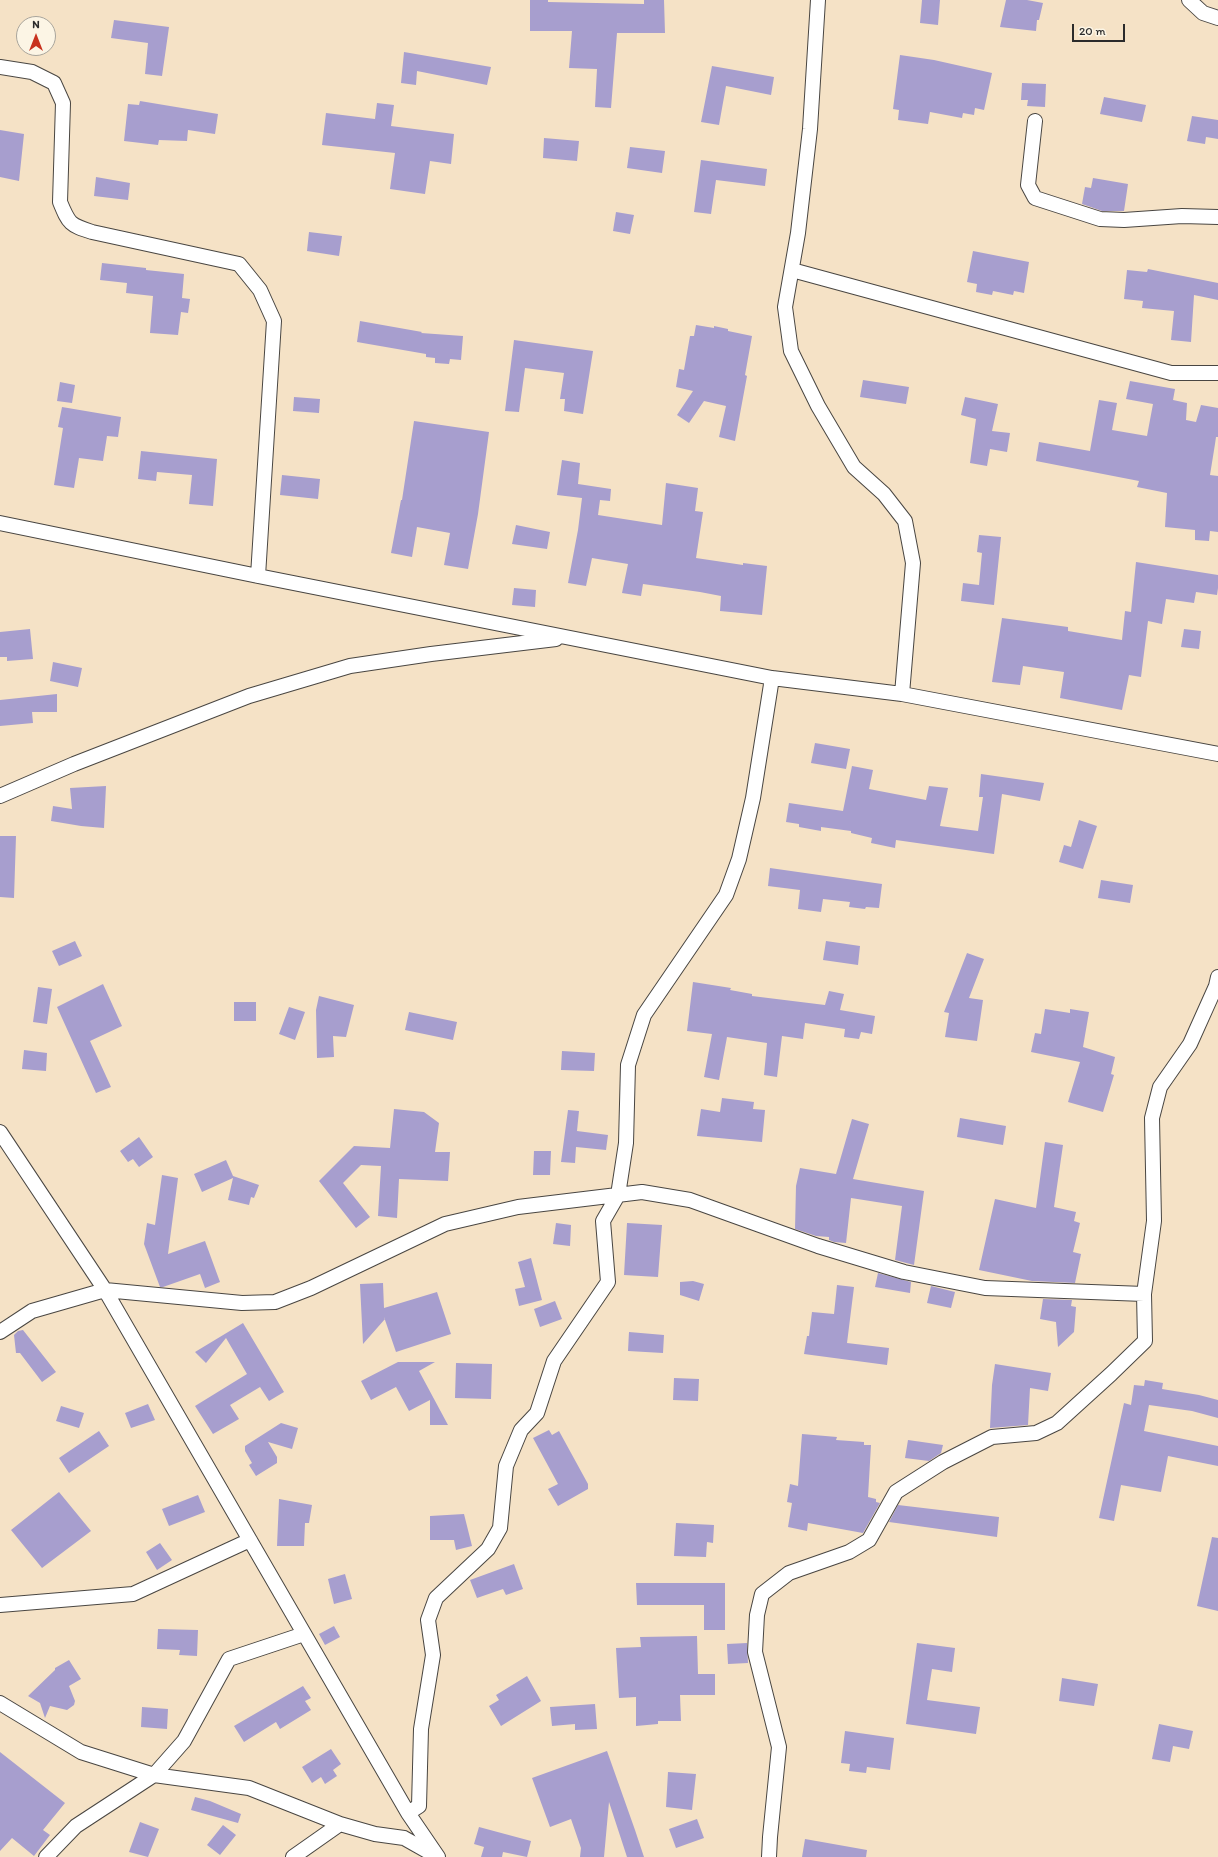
<!DOCTYPE html>
<style>
body{margin:0}
#map{position:relative;width:1218px;height:1857px;overflow:hidden;background:#f5e2c6;font-family:Itim,sans-serif}
canvas{display:block}
.north{position:absolute;left:16px;top:16px;width:40px;height:40px;box-sizing:border-box;background:#fcf5e5;border:1px solid #a8a49b;border-radius:50%;rotate:0deg;font-size:11px;font-weight:700;line-height:16px;text-align:center;color:#2b2b2b}
.north::after{content:'';display:block;margin:auto;width:14px;height:18px;background:#c8321e;clip-path:polygon(50% 0,100% 100%,50% 72%,0 100%)}
.scale{position:absolute;left:1072px;top:24px;width:53px;height:18px;box-sizing:border-box;border:2px solid #2b2b2b;border-top:0;padding-left:5px;font-size:12px;line-height:14px;white-space:nowrap;color:#2b2b2b;-webkit-text-stroke:3px #fcf5e5;paint-order:stroke}
</style>
<div id="map">
<canvas width="1218" height="1857"></canvas>
<div class="north">N</div>
<div class="scale">20 m</div>
</div>
<script>
const ctx = document.querySelector('canvas').getContext('2d');
ctx.lineJoin = 'round';
function fillPath(path, color) { ctx.fillStyle = color; ctx.fill(path, 'evenodd'); }
function stroke(path, color, width, dash) { ctx.strokeStyle = color; ctx.lineWidth = width; ctx.lineCap = dash ? 'butt' : 'round'; ctx.setLineDash(dash || []); ctx.stroke(path); }
const building = new Path2D(`
 M530,0H548V2L644,4V0H664L665,33H617L611,108L595,107L597,69L569,68L572,31H530Z
 M922,0H940L938,25L920,23Z
 M1006,0H1027L1043,3L1039,20H1037L1036,31L1000,27Z
 M114,20L169,27L162,76L145,74L148,43L111,38Z
 M404,52L491,67L487,85L417,71L416,85L401,83Z
 M900,55L934,60L992,73L984,110L975,108L974,115L963,113L962,118L930,112L928,124L898,120L899,110L893,109Z
 M712,66L774,77L771,95L726,86L719,125L701,122Z
 M1022,83L1046,84L1045,107L1027,106L1028,100H1021Z
 M1104,97L1146,105L1142,122L1100,114Z
 M140,101L218,114L215,134L188,130L187,141L159,140L158,145L124,141L128,104L139,105Z
 M377,103L394,105L391,126L454,134L451,164L430,161L425,194L390,189L395,153L322,145L326,113L375,119Z
 M1192,116L1218,120V139L1206,137L1205,144L1187,141Z
 M0,130L24,134L19,181L0,177Z
 M544,138L579,141L577,161L543,158Z
 M630,147L665,151L662,173L627,168Z
 M701,160L767,169L765,186L716,180L711,214L694,212Z
 M96,177L130,183L128,200L94,196Z
 M1093,178L1128,184L1124,211H1102L1082,204L1085,187L1091,188Z
 M616,212L634,215L630,234L613,231Z
 M309,232L342,236L339,256L307,251Z
 M973,251L1029,262L1024,293L1014,291L1013,295L993,291L992,295L976,292L977,284L967,282Z
 M102,263L146,268V270L184,274L182,298L190,299L188,313L181,312L178,335L150,333L153,296L126,293L127,283L100,280Z
 M1148,269L1218,283V300L1194,295L1191,342L1171,340L1174,311L1142,308L1143,301L1124,299L1127,270L1147,272Z
 M360,321L422,332L421,333L463,336L461,360L450,359L449,364L435,363V358L426,357V354L357,342Z
 M696,325L714,328V326L728,329V331L752,336L745,375L747,376L735,441L719,437L726,406L704,401L689,423L677,415L693,391L676,387L679,369L684,370L690,336H694Z
 M514,340L593,351L583,414L564,411L565,399H560L564,373L525,368L519,412L505,411Z
 M863,380L909,387L906,404L860,397Z
 M1130,381L1175,389L1173,400L1187,403L1186,420L1196,422L1201,405L1218,408V437H1216L1215,444L1210,475L1218,476V532L1210,531L1209,541L1195,540V530L1165,527L1167,493L1137,487L1139,481L1036,461L1039,442L1090,451L1099,400L1117,403L1112,430L1147,436L1153,404L1126,399Z
 M60,382L75,385L72,403L57,401Z
 M294,397L320,399L319,413L293,411Z
 M965,397L998,404L992,431L1010,433L1007,452L990,449L987,466L970,463L976,419L961,415Z
 M62,407L121,417L118,437L107,436L103,461L79,458L74,488L54,485L63,428L58,427Z
 M414,421L489,432L478,514L468,569L444,565L450,533L417,527L412,557L391,553L401,500H402Z
 M141,451L217,459L213,506L189,504L192,475L157,472L156,481L138,479Z
 M562,460L580,463L578,484L611,489L610,501L600,500L598,515L662,525L666,483L698,488L695,511L703,512L696,558L743,565V563L767,566L762,615L720,611L721,596L700,592L643,584L641,596L622,593L628,564L592,558L586,586L568,583L578,530L582,498L557,495Z
 M282,475L320,479L318,499L280,495Z
 M516,525L550,532L547,549L512,544Z
 M979,535L1001,537L994,605L961,601L963,583L979,585L982,553L977,552Z
 M1136,562L1218,575V588L1217,595L1196,592L1194,603L1166,599L1162,624L1148,621L1141,677L1129,675L1122,710L1060,698L1064,672L1023,666L1020,685L992,682L1002,618L1068,627V631L1122,640L1125,611L1131,612Z
 M514,588L536,590L535,607L512,605Z
 M30,629L33,659L7,661V657H0V632Z
 M1184,629L1201,631L1199,649L1181,647Z
 M53,662L82,668L78,687L50,681Z
 M57,694V712H32L33,723L0,726V700Z
 M815,743L850,749L846,769L811,763Z
 M852,766L873,770L869,789L926,800L929,786L948,788L940,826L978,831L983,797H979L981,774L1044,783L1040,801L1002,794L994,854L896,840L895,848L871,843L872,838L851,833V831L821,827V831L799,827V824L786,822L789,803L843,811Z
 M106,786L104,828L81,826L51,821L53,806L72,809L70,788Z
 M1079,820L1097,826L1083,869L1059,862L1064,845L1071,847Z
 M0,836H16L14,898L0,897Z
 M770,868L882,884L879,908L866,907L865,909L849,907L850,902L823,899L821,912L798,909L800,890L768,886Z
 M1101,880L1133,885L1130,903L1098,898Z
 M75,941L82,956L59,966L52,951Z
 M826,941L860,946L858,965L823,960Z
 M967,953L984,959L969,998L983,1000L977,1041L945,1037L949,1013L944,1012Z
 M693,982L731,988L730,990L752,994V996L825,1005L829,991L844,994L840,1010L875,1016L872,1034L861,1032L859,1039L844,1037L845,1029L805,1023L803,1039L782,1036L777,1077L764,1075L767,1043L727,1037L719,1080L704,1077L712,1034L687,1031Z
 M103,984L122,1026L90,1041L111,1087L96,1093L57,1007Z
 M38,987L52,989L47,1024L33,1022Z
 M319,996L354,1005L346,1037L333,1036L334,1057L317,1058L316,1010Z
 M234,1002H256V1021H234Z
 M289,1007L305,1012L295,1040L279,1034Z
 M1045,1009L1070,1013V1009L1089,1012L1083,1047L1115,1057L1111,1074L1114,1075L1103,1112L1068,1102L1080,1062L1031,1052L1035,1033L1041,1034Z
 M409,1012L457,1022L453,1040L405,1030Z
 M24,1050L47,1053L46,1071L22,1069Z
 M562,1051L595,1053L594,1071L561,1070Z
 M722,1098L754,1102L753,1109L765,1110L762,1142L697,1136L701,1109L720,1112Z
 M394,1109L424,1112L439,1123L435,1152H450L448,1181L399,1179L397,1218L378,1216L381,1166L361,1165L343,1183L370,1217L356,1228L319,1181L354,1146L390,1148Z
 M568,1110L579,1111L577,1131L608,1135L606,1150L576,1147L575,1163L561,1162Z
 M960,1118L1006,1126L1003,1145L957,1137Z
 M852,1119L869,1124L853,1179L924,1191L914,1265L895,1260L902,1206L851,1198L846,1243L834,1242L829,1240V1237L816,1236L795,1229L796,1186L800,1168L836,1174Z
 M139,1137L153,1157L139,1167L133,1159L128,1162L120,1151Z
 M1045,1142L1063,1145L1054,1207L1076,1212L1074,1221L1080,1223L1073,1252L1081,1254L1075,1283L1032,1281L979,1270L995,1199L1036,1208Z
 M534,1151H551L550,1175H533Z
 M226,1160L233,1176L259,1185L254,1198L251,1197L249,1205L228,1200L233,1178L202,1192L194,1174Z
 M162,1175L178,1178L168,1254L205,1241L220,1282L205,1288L200,1274L163,1287H160L144,1244L147,1223L155,1225Z
 M556,1223L571,1225L570,1246L553,1244Z
 M627,1223L662,1225L658,1277L624,1275Z
 M531,1258L542,1300L519,1306L515,1289L525,1287L518,1262Z
 M878,1273L911,1282L910,1293L875,1287Z
 M693,1281L704,1284L699,1301L680,1295V1282Z
 M383,1283L384,1308L437,1292L451,1334L396,1352L384,1317L385,1319L363,1344L360,1284Z
 M837,1285L854,1287L847,1343L889,1348L887,1365L804,1354L807,1336H809L812,1312L834,1314Z
 M931,1286L955,1292L951,1308L927,1303Z
 M1043,1299L1072,1300L1071,1306L1076,1307L1074,1332L1058,1347L1056,1322L1040,1319Z
 M555,1301L562,1319L540,1327L534,1309Z
 M243,1323L284,1392L269,1401L260,1387L230,1405L239,1419L213,1434L195,1406L247,1374L226,1338L206,1363L195,1352Z
 M23,1330L56,1372L42,1382L20,1353H16L14,1335L18,1331Z
 M629,1332L664,1335L663,1353L628,1351Z
 M398,1362H435L419,1371L448,1425H430V1400L409,1411L396,1387L371,1400L361,1381Z
 M456,1363L492,1364L491,1399L455,1398Z
 M995,1364L1051,1373L1048,1391L1030,1388L1028,1425L990,1428L992,1385Z
 M674,1378L699,1379L698,1401L673,1400Z
 M1145,1380L1163,1383L1162,1389L1199,1395L1218,1400V1418L1192,1411L1149,1405L1144,1431L1218,1446V1466L1168,1456L1161,1492L1121,1485L1114,1521L1099,1518L1124,1403L1131,1405L1134,1385L1144,1386Z
 M148,1404L155,1420L131,1428L125,1413Z
 M61,1406L84,1413L79,1428L56,1421Z
 M281,1423L298,1428L292,1449L268,1442L277,1457V1463L256,1476L249,1465L252,1463L245,1451V1446Z
 M549,1430L552,1435L559,1431L588,1484V1489L558,1506L548,1489L558,1484L533,1438Z
 M99,1431L109,1446L69,1473L59,1458Z
 M802,1434L837,1437L836,1440L864,1442V1445H871L868,1497L876,1499V1502L880,1503L863,1533L808,1523L807,1531L788,1527L792,1503L787,1502L790,1484L798,1486Z
 M908,1440L943,1445L941,1453L929,1461L905,1458Z
 M59,1492L91,1531L42,1568L11,1530Z
 M198,1495L205,1512L169,1526L162,1509Z
 M279,1499L312,1505L309,1523H305L304,1546H277Z
 M898,1505L999,1517L997,1537L889,1522Z
 M464,1514L472,1546L456,1550L454,1540H430V1516Z
 M676,1523L714,1525L713,1543L707,1542L706,1557L674,1556Z
 M1212,1537L1218,1538V1611L1197,1606Z
 M160,1543L172,1560L157,1570L146,1552Z
 M514,1564L523,1589L506,1595L503,1589L477,1598L470,1580Z
 M345,1574L352,1599L334,1604L328,1579Z
 M636,1583H725V1630H704V1605H637Z
 M334,1626L340,1637L325,1645L319,1634Z
 M158,1629L198,1630L197,1656L179,1655L180,1650L157,1649Z
 M697,1636L698,1674H715V1695H680L681,1721H658V1724L636,1726V1697L619,1698L616,1648L641,1647L640,1637Z
 M747,1643L748,1663L728,1664L727,1644Z
 M917,1643L955,1648L952,1672L932,1669L927,1700L980,1707L976,1734L906,1724Z
 M69,1660L81,1679L69,1686L75,1701L74,1705L67,1710L50,1706L45,1718L40,1703L28,1696L55,1670V1668Z
 M527,1676L541,1701L501,1726L489,1706L499,1700L496,1695Z
 M1062,1678L1098,1684L1094,1706L1059,1701Z
 M303,1686L311,1698L305,1701L311,1710L280,1729L276,1722L244,1742L234,1726Z
 M595,1704L597,1729L575,1730V1724L552,1726L550,1707Z
 M142,1707L168,1709L167,1729L141,1727Z
 M1159,1724L1193,1731L1189,1749L1173,1746L1170,1762L1152,1759Z
 M845,1731L894,1738L890,1770L867,1767L866,1773L849,1771L850,1764L841,1763Z
 M331,1749L341,1764L333,1770L337,1776L325,1784L321,1777L312,1783L302,1767Z
 M607,1751L635,1830L644,1857H627L609,1802L604,1857H580L581,1848L571,1819L550,1827L532,1778Z
 M0,1752L65,1803L43,1830L50,1835L34,1856L12,1838L0,1851Z
 M668,1772L696,1774L692,1810L666,1807Z
 M195,1797L210,1801L241,1814L238,1823L191,1810Z
 M697,1819L704,1838L676,1848L669,1829Z
 M140,1822L159,1829L148,1857L129,1852Z
 M223,1825L236,1835L220,1855L207,1845Z
 M479,1827L531,1841L527,1857L503,1852L502,1857H481L484,1847L474,1844Z
 M805,1839L867,1850L866,1857H802Z`);
const street = new Path2D(`
 M818,0L810,129L798,233L785,307L791,351L818,406L854,467L884,494L905,521L913,563L902,694
 M1189,0L1203,13L1218,18
 M0,67L32,72L54,83L63,103L60,202C69,224 70,225 92,232L239,264L260,290L274,321L258,576
 M1035,121L1028,185L1035,198L1100,219L1124,220L1182,216L1218,217
 M792,270L1171,373H1218
 M0,523L258,576L772,678L902,694L1218,754
 M0,796L74,764L249,696L350,666L431,654L556,639
 M0,1132L105,1290L408,1813L438,1857
 M0,1332L32,1311L105,1290L242,1303L275,1302L311,1288L445,1224L518,1207L642,1192L690,1200L818,1246L904,1272L985,1288L1144,1294
 M0,1605L133,1594L250,1540
 M0,1703L81,1752L154,1775L249,1788L340,1824L375,1834L404,1838L436,1856
 M408,1813L419,1806L421,1729L433,1655L428,1620L436,1598L488,1549L500,1528L506,1466L521,1430L537,1413L554,1361L608,1282L603,1221L618,1195L626,1143L628,1065L644,1015L726,895L739,859L753,798L772,678
 M46,1857L76,1826L154,1775L184,1741L229,1659L304,1634
 M293,1857L340,1824
 M769,1857L770,1837L779,1747L755,1652L757,1615L762,1594L789,1573L849,1552L869,1540L896,1492L943,1462L992,1437L1036,1433L1057,1423L1111,1374L1145,1341L1144,1294L1154,1221L1152,1118L1160,1087L1190,1044L1216,986L1218,977`);
fillPath(building, '#a79ece');
stroke(street, '#494642', 16);
stroke(street, '#fff', 14);
</script>
